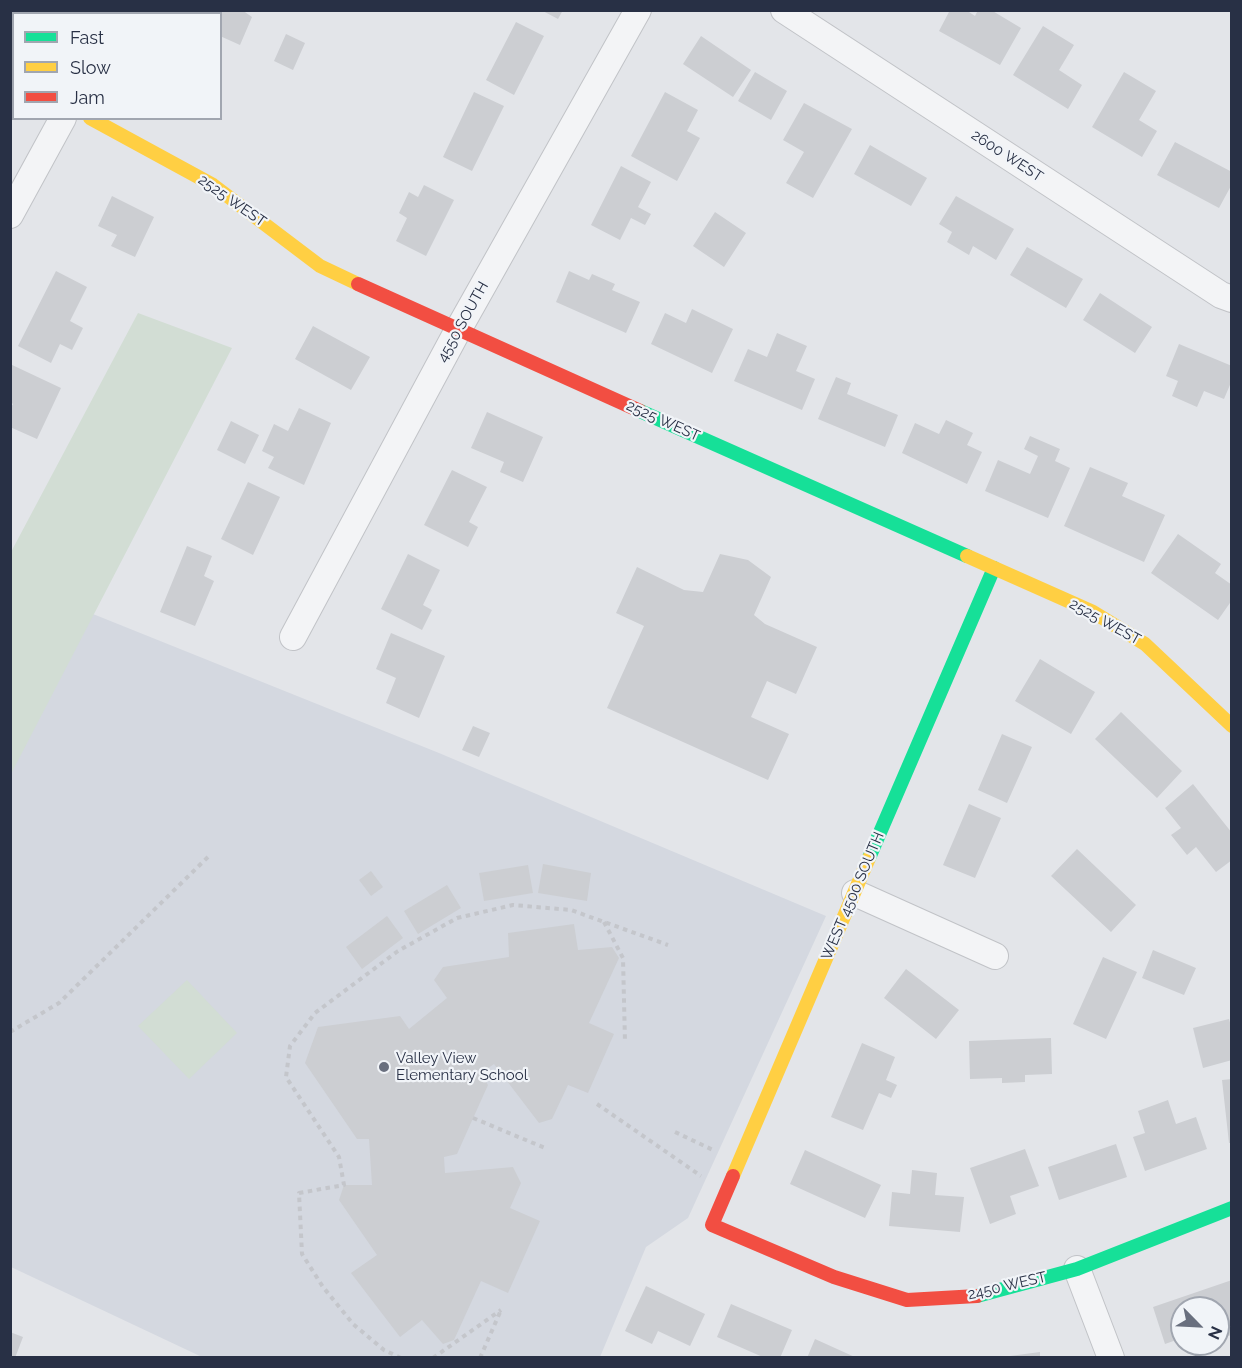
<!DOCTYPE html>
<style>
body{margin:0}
#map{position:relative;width:1242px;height:1368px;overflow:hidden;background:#e3e5e9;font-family:Raleway,sans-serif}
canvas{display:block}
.frame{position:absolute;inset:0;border:12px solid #283045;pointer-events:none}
.legend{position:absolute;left:12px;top:12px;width:210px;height:108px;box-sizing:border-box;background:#f1f4f8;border:2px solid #a1a6b0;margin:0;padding:8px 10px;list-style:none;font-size:18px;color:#283045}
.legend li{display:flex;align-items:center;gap:12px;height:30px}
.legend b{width:30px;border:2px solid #a1a6b0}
.north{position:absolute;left:1170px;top:1296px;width:60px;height:60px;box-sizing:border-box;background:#f1f4f8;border:2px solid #a1a6b0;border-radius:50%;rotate:114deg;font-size:16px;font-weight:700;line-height:24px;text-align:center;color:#283045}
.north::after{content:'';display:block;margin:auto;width:21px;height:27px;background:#696f7e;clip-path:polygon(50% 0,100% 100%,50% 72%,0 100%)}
</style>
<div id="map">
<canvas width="1242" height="1368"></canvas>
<div class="frame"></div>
<ul class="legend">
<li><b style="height:8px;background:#16e098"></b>Fast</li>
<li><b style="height:8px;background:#ffcf43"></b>Slow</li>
<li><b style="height:8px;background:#f24e42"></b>Jam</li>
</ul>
<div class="north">N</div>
</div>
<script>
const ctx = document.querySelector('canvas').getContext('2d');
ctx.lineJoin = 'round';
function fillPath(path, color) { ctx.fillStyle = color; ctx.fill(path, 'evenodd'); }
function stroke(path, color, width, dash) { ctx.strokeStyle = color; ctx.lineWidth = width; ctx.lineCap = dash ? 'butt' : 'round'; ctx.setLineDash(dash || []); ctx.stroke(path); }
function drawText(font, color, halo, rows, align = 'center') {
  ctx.font = font + ' Raleway,sans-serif'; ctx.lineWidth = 4.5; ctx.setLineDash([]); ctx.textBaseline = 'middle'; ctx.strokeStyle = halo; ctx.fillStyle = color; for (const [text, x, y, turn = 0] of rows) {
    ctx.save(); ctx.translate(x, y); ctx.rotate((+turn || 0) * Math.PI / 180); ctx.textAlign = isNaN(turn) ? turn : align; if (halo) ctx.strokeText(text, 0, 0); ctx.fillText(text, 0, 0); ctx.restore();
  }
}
const built = new Path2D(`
 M93,614L439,753L826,916L688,1218L646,1247L600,1357H202L11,1267L10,774Z`);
const green = new Path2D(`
 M138,313L232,348L11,774V552Z
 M187,980L237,1033L189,1079L138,1026Z`);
const building = new Path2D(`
 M10,10H47L46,14H14V18L10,16Z
 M204,10H242L252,17L240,45L220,36V14H203Z
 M541,10H563L558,19Z
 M950,10H966L975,16L978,10H991L1021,28L1000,65L939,31Z
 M516,22L544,36L514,95L486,80Z
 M1043,26L1074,45L1059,70L1082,85L1068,109L1013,75Z
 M286,34L305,43L293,70L274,61Z
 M701,36L751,70L733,97L683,64Z
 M755,72L787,91L771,120L738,101Z
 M1124,72L1156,91L1139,120L1157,131L1142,157L1092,127Z
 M474,92L504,106L472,171L443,157Z
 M665,92L698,110L687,131L700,138L677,181L631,156Z
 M804,103L852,129L813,198L786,183L804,152L783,140Z
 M1175,142L1232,172V184L1219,208L1157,175Z
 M870,145L927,178L911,206L854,174Z
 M621,166L651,182L638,207L651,214L645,225L631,218L620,240L591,225Z
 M424,185L454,200L426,256L396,241L407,218L399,213L409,192L418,197Z
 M112,196L154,217L135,257L111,246L117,235L98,226Z
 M956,196L1014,229L996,260L973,246L969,255L947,242L952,232L939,224Z
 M715,212L746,233L724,267L693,246Z
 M1027,247L1083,279L1066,308L1010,275Z
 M56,271L87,287L70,321L83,328L72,350L60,344L51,363L18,346Z
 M569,271L589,280L592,274L615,284L612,290L640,302L626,333L556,302Z
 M1100,293L1152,327L1135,353L1083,320Z
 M692,309L733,329L712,373L651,344L665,313L686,323Z
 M313,326L370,357L351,390L295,359Z
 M777,333L807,346L796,371L815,379L802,410L734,381L748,349L767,357Z
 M1179,344L1232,366V380L1224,399L1204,391L1197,407L1172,396L1178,381L1166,376Z
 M10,364L61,388L37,439L10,427V409L13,404L10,402Z
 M836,377L851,383L847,394L898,415L885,447L818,419Z
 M299,408L331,423L304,485L268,468L274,457L262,451L274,424L288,431Z
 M487,412L543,437L523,482L500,472L504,462L471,448Z
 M946,420L973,433L967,445L982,452L967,484L902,453L915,423L939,434Z
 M231,421L259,435L245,464L217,450Z
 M1030,436L1060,449L1055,461L1070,468L1048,518L985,491L998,460L1030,474L1038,456L1024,449Z
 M1090,467L1128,483L1122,496L1165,515L1144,562L1064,526Z
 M452,470L487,487L469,522L478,527L468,547L424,525Z
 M248,482L280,497L253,555L221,539Z
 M1178,534L1221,564L1215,573L1232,585V600L1218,620L1151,573Z
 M187,546L212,556L204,576L214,581L195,626L160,612Z
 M408,554L440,570L423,605L432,610L422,630L381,609Z
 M720,554L748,560L771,577L754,615L765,624L817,647L796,694L767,681L751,717L789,734L768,780L607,708L644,626L616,613L637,567L684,590L703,592Z
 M391,633L445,656L419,718L386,703L396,678L376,669Z
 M1040,659L1095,692L1071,734L1015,701Z
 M1121,712L1182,771L1157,798L1095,739Z
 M473,726L490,733L479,757L462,750Z
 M1002,734L1032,747L1007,803L978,790Z
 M1193,784L1232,833V860L1216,872L1196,847L1187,855L1171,835L1181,828L1165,808Z
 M969,804L1001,818L975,878L943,865Z
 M1077,849L1136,905L1111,932L1051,876Z
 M543,864L591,873L587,901L538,893Z
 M528,865L533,893L484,901L479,873Z
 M371,871L383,887L371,896L359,880Z
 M447,885L461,908L418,934L404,911Z
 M387,916L403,938L362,969L346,947Z
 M574,924L578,950L612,947L619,958L589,1023L614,1034L588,1093L568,1085L552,1119L539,1123L494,1064L481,1073L488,1085L457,1154L444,1157L445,1173L513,1167L521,1183L510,1208L540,1221L508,1293L481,1281L454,1340L443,1344L422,1320L400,1337L351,1273L377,1255L339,1200L344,1185H372L369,1139H357L305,1063L318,1027L400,1016L409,1029L447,998L434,980L443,967L509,957L508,933Z
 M1153,950L1196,968L1184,995L1142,978Z
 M1103,957L1137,972L1106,1039L1073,1024Z
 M906,969L959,1010L936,1039L884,998Z
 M1229,1019L1232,1030V1060L1203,1068L1193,1028Z
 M1051,1038L1052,1074L1025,1075V1082L1002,1083V1078L970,1079L969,1041Z
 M862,1043L895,1057L886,1080L897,1085L891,1098L879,1093L863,1130L831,1117Z
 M1232,1079V1143H1229L1222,1080Z
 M1168,1100L1176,1124L1196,1117L1207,1149L1145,1171L1133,1137L1145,1133L1138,1111Z
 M1116,1144L1127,1177L1059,1200L1048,1167Z
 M1025,1149L1039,1186L1010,1196L1016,1214L990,1224L970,1168Z
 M805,1150L881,1185L865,1218L790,1184Z
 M912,1170L937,1173L935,1195L964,1197L960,1232L889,1226L892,1192L910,1194Z
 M1232,1280V1335L1223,1337L1218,1326V1308H1182V1338L1165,1344L1153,1307Z
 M646,1286L705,1314L690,1346L658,1331L652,1344L625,1331Z
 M731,1304L792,1330L780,1358H765L717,1337Z
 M10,1332L23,1337L15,1358H10Z
 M815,1339L857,1358H807Z
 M1040,1352V1358H1011L1010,1356Z`);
const path = new Path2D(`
 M604,922L623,958L625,1042
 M10,1032L59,1003L211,854
 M597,1104L701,1176
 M473,1118L545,1148
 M675,1132L713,1150
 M401,1358L384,1350L353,1324L323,1287L302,1254L299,1193L344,1185L339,1157L286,1077L290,1046L315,1013L398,951L457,918L513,905L571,910L668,945
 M433,1358L501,1310
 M480,1358L501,1310`);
const street = new Path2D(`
 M784,10L1221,295L1232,299
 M122,14L124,10
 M10,74L14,76
 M10,215L63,118
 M293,637L458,330L638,10
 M855,893L995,956
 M1077,1269L1111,1358`);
const fast = new Path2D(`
 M640,411L967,556
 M869,858L994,568
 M977,1296L1077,1269L1232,1208`);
const slow = new Path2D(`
 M90,118L213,185L320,266L358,284
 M967,556L1093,612L1145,644L1232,726
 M733,1176L869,858`);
const jam = new Path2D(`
 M358,284L640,411
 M733,1176L712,1225L834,1277L907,1300L977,1296`);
const markers = [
 [384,1067,6,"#696f7e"]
];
const streetNames = [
 ["2600 WEST",1007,156,33],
 ["2525 WEST",232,201,35],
 ["4550 SOUTH",463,322,-61],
 ["2525 WEST",663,421,24],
 ["2525 WEST",1105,622,29],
 ["WEST 4500 SOUTH",853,896,-67],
 ["2450 WEST",1007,1286,-13]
];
const poiNames = [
 ["Valley View",396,1058],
 ["Elementary School",396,1075]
];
fillPath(built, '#d4d8e0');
fillPath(green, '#d2ddd4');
fillPath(building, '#ccced2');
stroke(street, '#c1c3c7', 28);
stroke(path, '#c4c6cb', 4, [4.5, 4.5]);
stroke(street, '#f3f4f6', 26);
stroke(fast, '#16e098', 14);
stroke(slow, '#ffcf43', 14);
stroke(jam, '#f24e42', 14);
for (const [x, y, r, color] of markers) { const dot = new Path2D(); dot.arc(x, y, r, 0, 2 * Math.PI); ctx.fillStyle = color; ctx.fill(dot); stroke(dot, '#f1f4f8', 2); }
drawText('15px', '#283045', '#f1f4f8', streetNames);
drawText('15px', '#283045', '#f1f4f8', poiNames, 'left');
</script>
